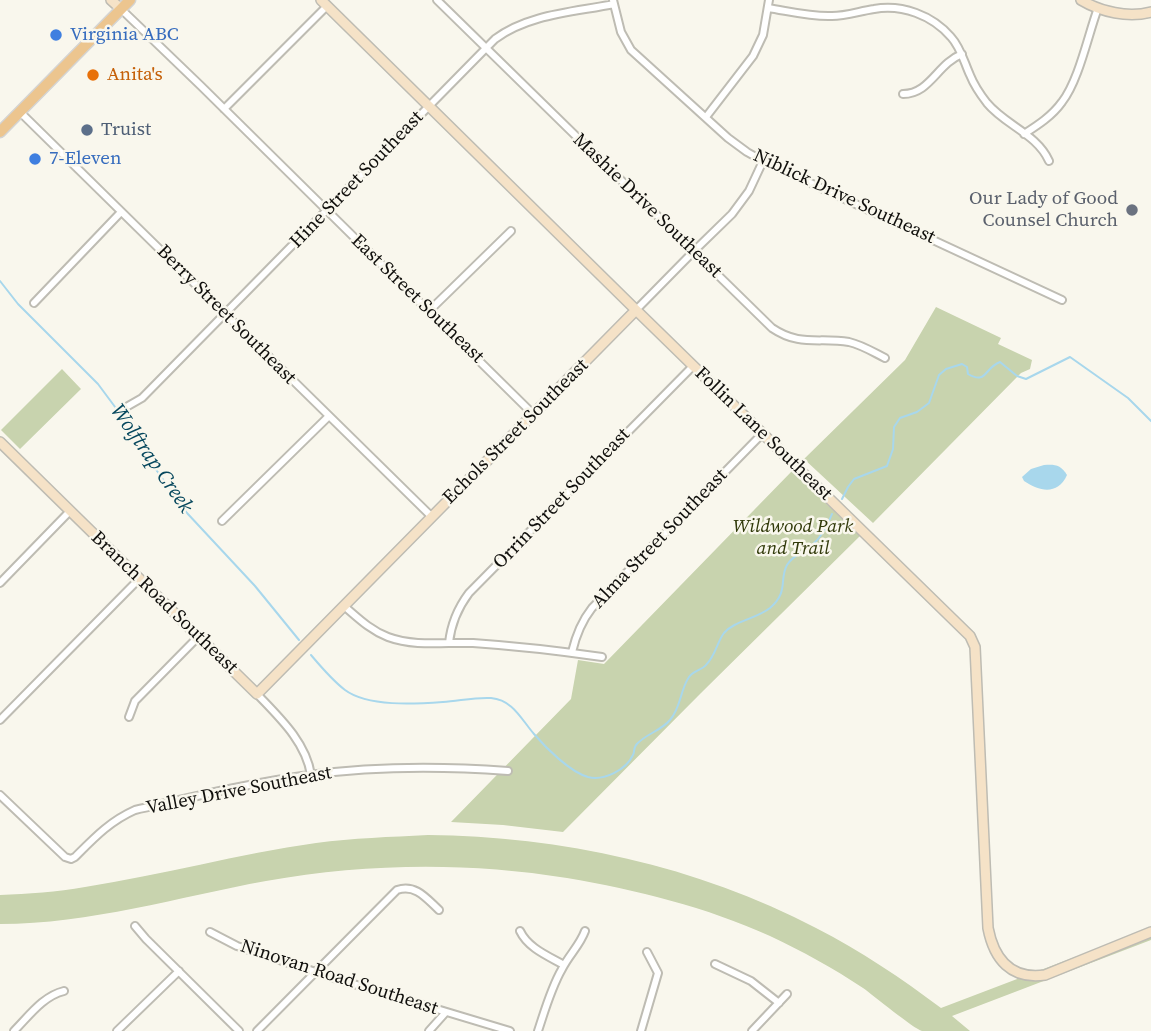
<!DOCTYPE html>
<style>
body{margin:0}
canvas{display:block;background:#f9f7ed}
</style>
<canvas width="1151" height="1031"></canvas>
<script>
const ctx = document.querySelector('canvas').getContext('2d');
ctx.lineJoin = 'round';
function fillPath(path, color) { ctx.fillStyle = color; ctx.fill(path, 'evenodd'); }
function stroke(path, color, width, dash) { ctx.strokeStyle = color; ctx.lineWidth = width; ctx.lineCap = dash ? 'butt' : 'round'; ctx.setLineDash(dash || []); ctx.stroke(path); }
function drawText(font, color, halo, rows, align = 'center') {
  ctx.font = font + ' "Source Serif 4",serif'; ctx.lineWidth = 5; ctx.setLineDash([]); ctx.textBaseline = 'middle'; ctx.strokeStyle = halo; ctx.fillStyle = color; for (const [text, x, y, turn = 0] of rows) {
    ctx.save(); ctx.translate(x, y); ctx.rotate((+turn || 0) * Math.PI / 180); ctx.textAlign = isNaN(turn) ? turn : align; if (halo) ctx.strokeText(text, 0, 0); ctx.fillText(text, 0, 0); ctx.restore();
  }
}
const green = new Path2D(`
 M936,307L1001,338L998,344L1032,360L1030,369L1021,373L873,523L804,459L905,360Z
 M62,369L81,389L20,449L1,430Z
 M792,471L860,536L701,693L563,832L503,825L451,822L571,699L578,660L604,664Z
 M428,835C560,836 698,866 816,928C861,951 901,978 941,1008L1151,928V940L952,1016L970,1031C957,1031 935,1031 922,1031C914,1029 873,995 863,988C833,968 802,951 770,936C706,907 637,890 567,878C468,862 366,863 266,881C178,897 90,924 0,924V895C28,894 57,892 85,887C162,875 238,854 316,843C353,838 390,837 428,835Z`);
const water = new Path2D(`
 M1044,465C1055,464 1061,465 1067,475C1058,495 1040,492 1024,481L1022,477L1031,469Z`);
const stream = new Path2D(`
 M0,281L18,304L98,384L147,450V457L187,513L255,586L299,640
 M842,499L848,487L854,479L887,466L893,449L894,427L900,418L917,412L929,403L939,375L946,369L962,364L967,367L968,374C987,385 984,368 1000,362L1017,376L1026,379L1070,357L1128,398L1151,421
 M311,655C322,668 332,680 345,690C368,707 415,704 443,702C459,701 475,697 491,698C513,700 521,719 534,734C546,748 570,772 588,777C604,781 626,770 633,755C635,751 633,750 636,745C645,734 661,731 670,720C681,708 680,690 689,677C694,670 702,670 706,665C716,655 717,642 724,633C734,621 756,619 770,608C789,592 779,579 787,565C793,555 804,552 812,545C821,538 828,524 832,514`);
const street = new Path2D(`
 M437,0L772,328C800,347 819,337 849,342C862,345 873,352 885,358
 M613,0L621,32L631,50L728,138L747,152L763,161L1062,300
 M768,8C788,11 811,17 832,16C846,16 860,11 874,9C902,4 932,15 951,37C961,48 964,62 970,75C974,85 980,94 987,103C1005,125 1037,134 1049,161
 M121,9L201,86L533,414
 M903,94C930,94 937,64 962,54
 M224,109L327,6
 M20,112C157,246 294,382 432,517
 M706,117L753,56L763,35L769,0
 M1024,134C1038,125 1052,116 1062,102C1079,80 1088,35 1098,8
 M34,303L121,212
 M636,310L694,251L732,214L749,191L763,161
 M429,311L511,231
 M128,406L142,398L495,39C528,14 575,12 614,4
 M222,521L329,416
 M0,583L70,511
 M344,606C358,618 370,630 388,637C415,647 445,642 473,643C517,646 560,651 602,657
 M449,643C451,624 457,609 469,593L693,366
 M572,652C576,635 581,622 592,608L762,434
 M257,694C279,717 306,742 311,775
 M129,717L135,701L198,637
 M0,720L139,579
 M0,795L65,857L71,859L75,857C94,838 110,821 135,810C193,797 250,783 309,775C375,766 441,766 508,771
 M135,926L146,939L239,1031
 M520,931C528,948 548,956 564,965
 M210,932L237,946L337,979L510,1031
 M715,964L751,981L779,1003
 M14,1031C29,1016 43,996 64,991
 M117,1031L179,971
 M257,1031L397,890C416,884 426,898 439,910
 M429,1031L446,1012
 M538,1031C545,1010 551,988 562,969C569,955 580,945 585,931
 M641,1031L658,973L647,952
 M752,1031L787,994`);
const secondary = new Path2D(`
 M111,0L121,9
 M321,0L636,310L970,636L975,647L988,928C994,959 1011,980 1045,975L1151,932
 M1081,0C1101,12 1128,18 1151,12
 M0,442L257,694L636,310`);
const primary = new Path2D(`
 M0,132L130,0`);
const markers = [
 [56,35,7,"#3f7fe0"],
 [93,75,7,"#e8710a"],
 [87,130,7,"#5c6f8a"],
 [35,159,7,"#3f7fe0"],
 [1132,210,7,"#6b7280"]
];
const shopNames = [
 ["Virginia ABC",70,35],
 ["7-Eleven",49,159]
];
const foodNames = [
 ["Anita's",107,75]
];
const serviceNames = [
 ["Truist",101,130]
];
const streetNames = [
 ["Hine Street Southeast",357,180,-46],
 ["Niblick Drive Southeast",844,197,25],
 ["Mashie Drive Southeast",647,206,44],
 ["East Street Southeast",417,299,44],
 ["Berry Street Southeast",226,315,45],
 ["Echols Street Southeast",516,432,-45],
 ["Follin Lane Southeast",763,434,44],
 ["Orrin Street Southeast",562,499,-46],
 ["Alma Street Southeast",660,539,-46],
 ["Branch Road Southeast",164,603,44],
 ["Valley Drive Southeast",239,791,-11],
 ["Ninovan Road Southeast",339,978,18]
];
const worshipNames = [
 ["Our Lady of Good",1118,199],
 ["Counsel Church",1118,221]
];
const parkNames = [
 ["Wildwood Park",793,527],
 ["and Trail",793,549]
];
const waterNames = [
 ["Wolftrap Creek",151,459,55]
];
fillPath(green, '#c8d3ae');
fillPath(water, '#a8d7ec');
stroke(stream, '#a8d7ec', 2);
stroke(street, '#bebcb3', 10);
stroke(secondary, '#bebcb3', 12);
stroke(primary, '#d4d4d3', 13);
stroke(street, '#fff', 6);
stroke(secondary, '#f5e2c7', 9);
stroke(primary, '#ecc58f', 10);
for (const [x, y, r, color] of markers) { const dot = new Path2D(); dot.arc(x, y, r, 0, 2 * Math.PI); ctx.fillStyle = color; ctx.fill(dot); stroke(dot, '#f9f7ed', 2.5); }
drawText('19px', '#366cbe', '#f9f7ed', shopNames, 'left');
drawText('19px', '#c56008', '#f9f7ed', foodNames, 'left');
drawText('19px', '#4e5e75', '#f9f7ed', serviceNames, 'left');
drawText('19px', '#100f0c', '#f9f7ed', streetNames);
drawText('19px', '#5b616d', '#f9f7ed', worshipNames, 'right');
drawText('italic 19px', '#313a0a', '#f9f7ed', parkNames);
drawText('italic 21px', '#06475d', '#f9f7ed', waterNames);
</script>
